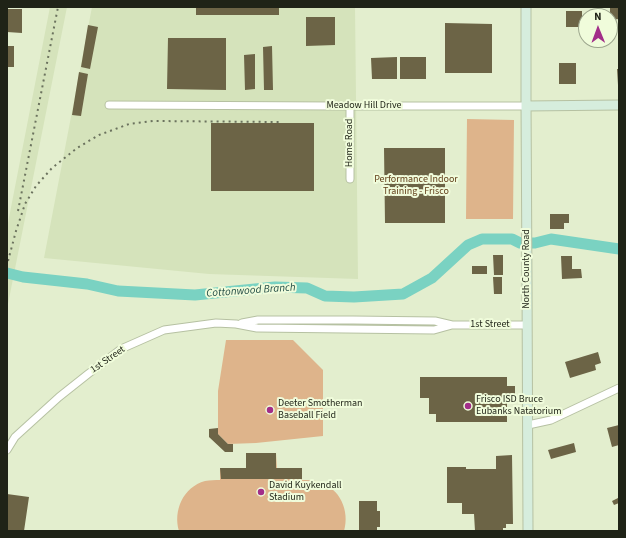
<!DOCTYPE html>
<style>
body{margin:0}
#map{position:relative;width:626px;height:538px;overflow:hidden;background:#e3eece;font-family:"Source Sans 3",sans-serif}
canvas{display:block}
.frame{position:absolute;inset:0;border:8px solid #1f2317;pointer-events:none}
.north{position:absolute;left:578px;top:8px;width:40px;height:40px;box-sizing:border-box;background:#f0fcdb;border:1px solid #9ca58d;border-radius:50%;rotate:359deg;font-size:11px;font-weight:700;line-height:16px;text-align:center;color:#1f2317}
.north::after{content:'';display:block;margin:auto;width:14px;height:18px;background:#a22e89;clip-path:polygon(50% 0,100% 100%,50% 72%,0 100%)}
</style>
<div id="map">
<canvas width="626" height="538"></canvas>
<div class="frame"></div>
<div class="north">N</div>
</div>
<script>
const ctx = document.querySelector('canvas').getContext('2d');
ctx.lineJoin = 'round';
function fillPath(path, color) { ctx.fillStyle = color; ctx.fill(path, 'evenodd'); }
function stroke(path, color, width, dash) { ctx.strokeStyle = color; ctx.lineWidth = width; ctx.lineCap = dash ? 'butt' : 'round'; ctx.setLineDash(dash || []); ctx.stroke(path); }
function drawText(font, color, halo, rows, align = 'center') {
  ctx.font = font + ' "Source Sans 3",sans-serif'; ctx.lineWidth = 4; ctx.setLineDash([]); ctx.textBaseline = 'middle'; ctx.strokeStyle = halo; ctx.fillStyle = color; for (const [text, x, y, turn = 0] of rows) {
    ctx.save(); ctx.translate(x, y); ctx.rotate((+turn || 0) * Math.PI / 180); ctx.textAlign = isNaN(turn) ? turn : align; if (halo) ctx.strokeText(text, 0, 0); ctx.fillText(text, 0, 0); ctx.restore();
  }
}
const built = new Path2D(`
 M50,7H67L7,309V228Z
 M92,7H355L358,279L209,274L44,258Z`);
const green = new Path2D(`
 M467,119L514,120L513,219H466Z
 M226,340H293L323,370V436L256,443L228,444L218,434V391Z
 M246,453H276L277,468H302V480C308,480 313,480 319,482C340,488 350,511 344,531H179C173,511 183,487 205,481C210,480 215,480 220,480V468H246Z`);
const river = new Path2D(`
 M7,273L23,277L87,284L118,291L195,295L275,287L307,288L325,296L354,297L403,294L432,278L468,245L482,239H512L520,243H535L551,239L619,249`);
const building = new Path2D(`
 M196,7H279V15H196Z
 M610,8H619V19L610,20Z
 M7,9H22V33L7,32Z
 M566,11H582V27H566Z
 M588,11H604V16H588Z
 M306,17H335V45L306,46Z
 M445,23L492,24V73H445Z
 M88,25L98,27L90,69L81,67Z
 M168,38H226V90L167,89Z
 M7,46H14V67H7Z
 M272,46L273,90H264L263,47Z
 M255,54V89L245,90L244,55Z
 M397,57V79H372L371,58Z
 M400,57H426V79H400Z
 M559,63H576V84H559Z
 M617,69H619V85H618Z
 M79,72L88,74L81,116L72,115Z
 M211,123H314V191H211Z
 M384,148H445V223H385Z
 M550,214H569V223H564V229H550Z
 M493,255H503V275H494Z
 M561,256H572V269H581L582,278L562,279Z
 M472,266H487V274H472Z
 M493,277H502V294H494Z
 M598,352L601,363L595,365L596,370L570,378L565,362Z
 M420,377H507V386H515V397H507V422H436V414H429V398H420Z
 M619,425V445L612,447L607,428Z
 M218,428V434L228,444H233V452H225L209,437V429Z
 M574,443L576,452L551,459L548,450Z
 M246,453H276V468H302V479H221L220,468H246Z
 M512,455L513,524H506V528H503V531H475L474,514H462V503H447V467H466V469H496V456Z
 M7,494L29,497L24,531L7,530Z
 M618,498L619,503L614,505L612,501Z
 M359,501H377V511H380V527H377V531H359Z`);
const street = new Path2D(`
 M109,105L337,106H526
 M350,179V106
 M242,323L258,320H353L435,321L452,325H527
 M528,425L551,420L619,388
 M7,450L15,437L59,397L88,374L121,349L164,330L216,323L236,324L257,328L434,330L452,325`);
const secondary = new Path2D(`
 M526,7V100L527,281L528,531
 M526,106L619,105`);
const rail = new Path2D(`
 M18,211L58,7
 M8,261L16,231L25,204L36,186L52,168L77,148L99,135L129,124L153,121L279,122`);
const markers = [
 [468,406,4,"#a22e89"],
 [270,410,4,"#a22e89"],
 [261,492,4,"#a22e89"]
];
const streetNames = [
 ["Meadow Hill Drive",364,106],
 ["Home Road",350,143,-90],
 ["North County Road",527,269,-90],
 ["1st Street",490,325],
 ["1st Street",108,360,-35]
];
const parkNames = [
 ["Performance Indoor",416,180],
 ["Training - Frisco",416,192]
];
const poiNames = [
 ["Frisco ISD Bruce",476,400],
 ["Eubanks Natatorium",476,412],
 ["Deeter Smotherman",278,404],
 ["Baseball Field",278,416],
 ["David Kuykendall",269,486],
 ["Stadium",269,498]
];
const waterNames = [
 ["Cottonwood Branch",251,291,-4]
];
fillPath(built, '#d5e3bb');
fillPath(green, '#deb48b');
stroke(river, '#7ad2c2', 11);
fillPath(building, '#6c6446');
stroke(street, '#b6c1a2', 9);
stroke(secondary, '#b6c1a2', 11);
stroke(street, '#fff', 7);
stroke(secondary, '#d6eddd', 9);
stroke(rail, '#6b725e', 2, [2, 4]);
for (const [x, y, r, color] of markers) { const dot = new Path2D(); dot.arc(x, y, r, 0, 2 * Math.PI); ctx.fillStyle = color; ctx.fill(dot); stroke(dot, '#f0fcdb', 1.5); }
drawText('10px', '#1f2317', '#f0fcdb', streetNames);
drawText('10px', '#613e19', '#f0fcdb', parkNames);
drawText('10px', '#1f2317', '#f0fcdb', poiNames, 'left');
drawText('italic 11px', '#234c45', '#f0fcdb', waterNames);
</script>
